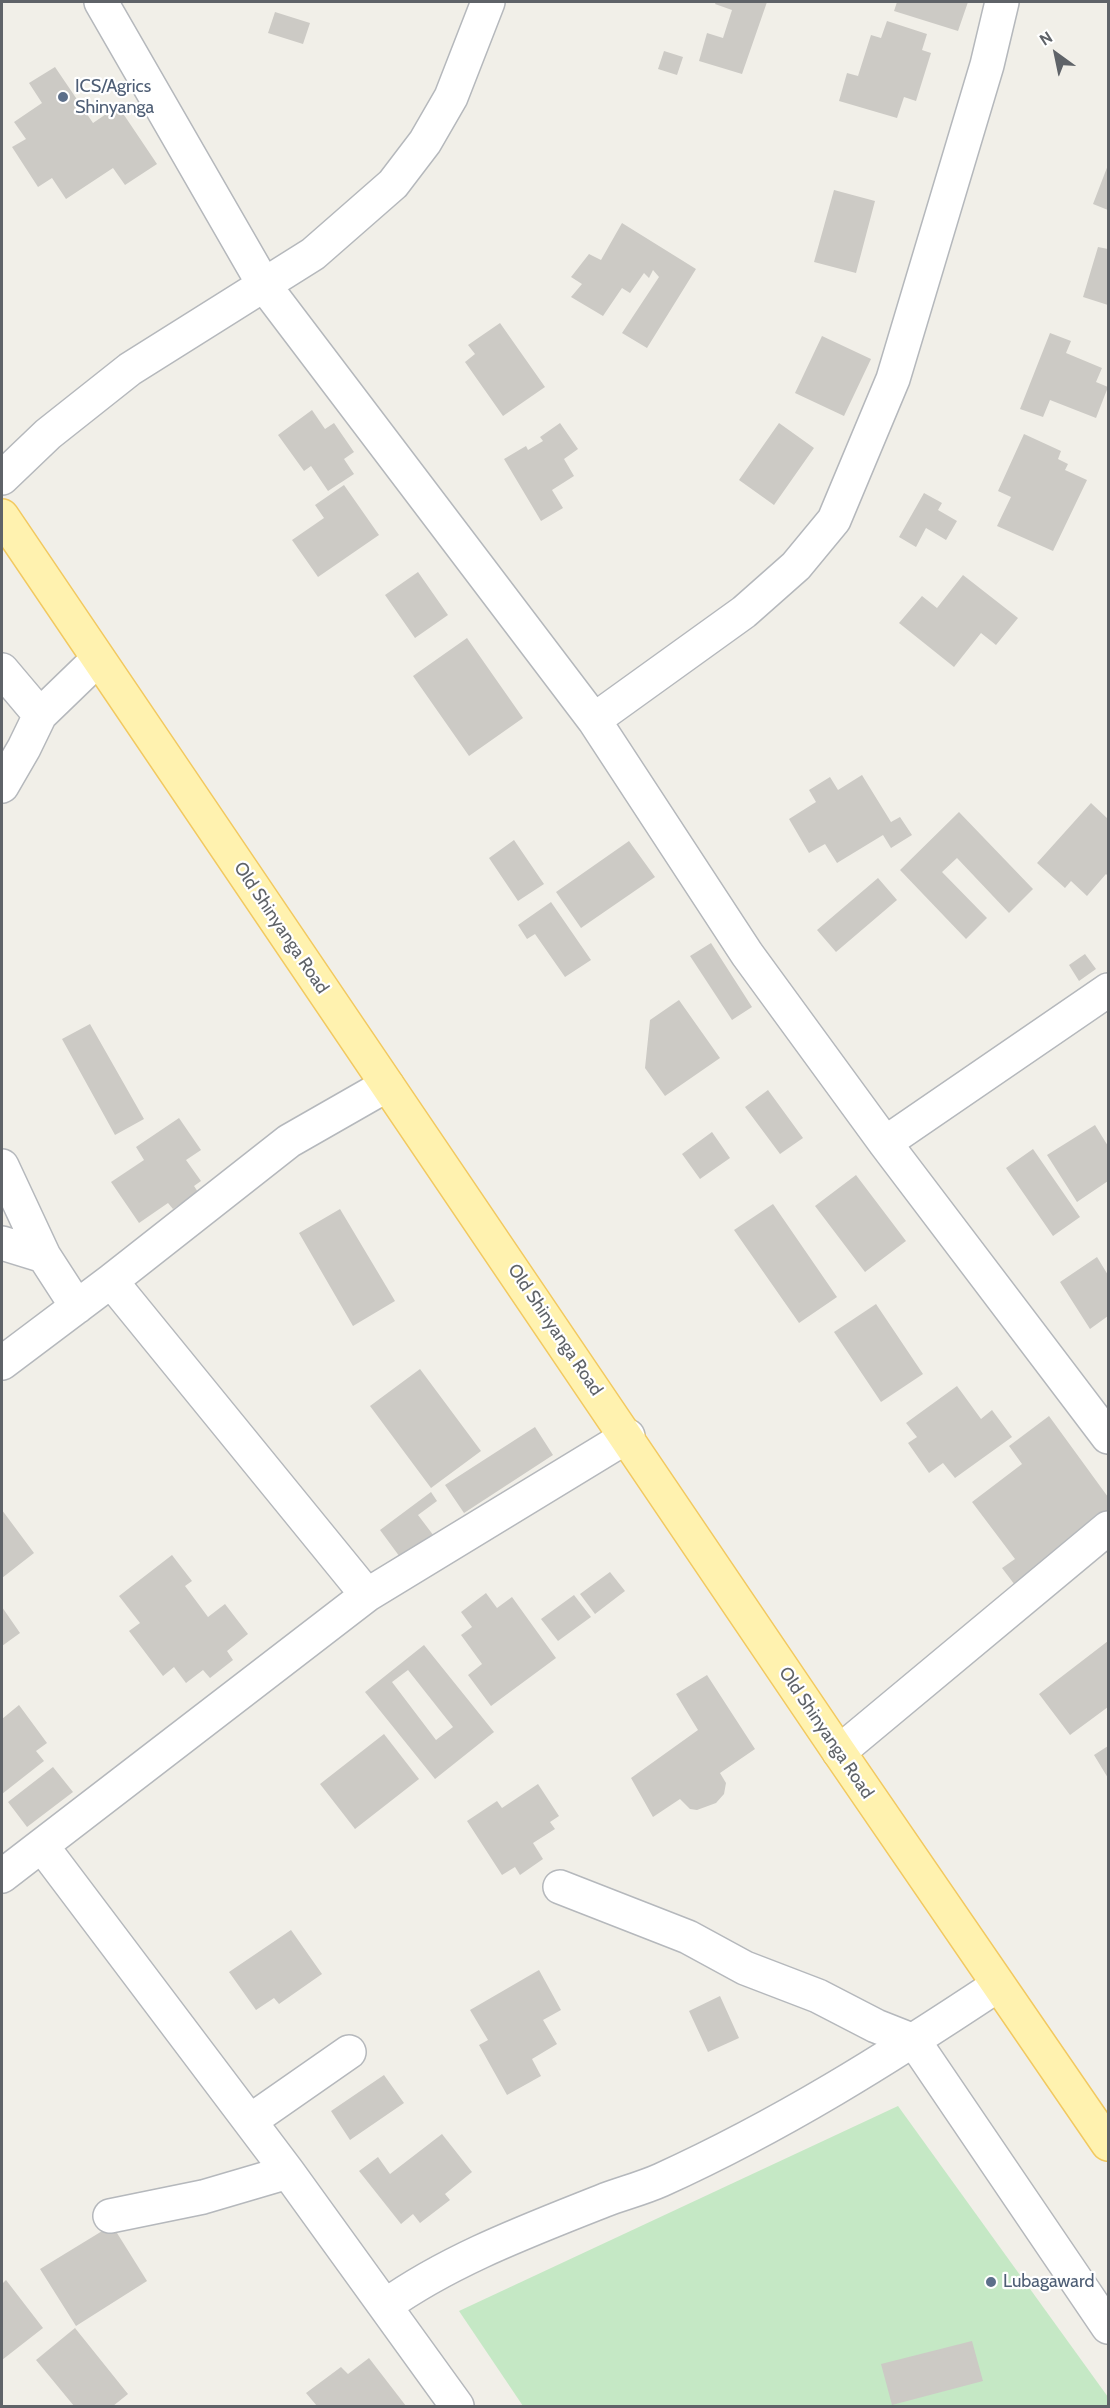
<!DOCTYPE html>
<style>
body{margin:0}
#map{position:relative;width:1110px;height:2408px;overflow:hidden;background:#f1efe8;font-family:Cabin,sans-serif}
canvas{display:block}
.frame{position:absolute;inset:0;border:3px solid #5f6368;pointer-events:none}
.north{position:absolute;left:1026px;top:24px;width:60px;height:60px;-webkit-text-stroke:4px #fff;paint-order:stroke;rotate:327deg;font-size:16px;font-weight:700;line-height:24px;text-align:center;color:#5f6368}
.north::after{content:'';display:block;margin:auto;width:21px;height:27px;background:#5f6368;clip-path:polygon(50% 0,100% 100%,50% 72%,0 100%)}
</style>
<div id="map">
<canvas width="1110" height="2408"></canvas>
<div class="frame"></div>
<div class="north">N</div>
</div>
<script>
const ctx = document.querySelector('canvas').getContext('2d');
ctx.lineJoin = 'round';
function fillPath(path, color) { ctx.fillStyle = color; ctx.fill(path, 'evenodd'); }
function stroke(path, color, width, dash) { ctx.strokeStyle = color; ctx.lineWidth = width; ctx.lineCap = dash ? 'butt' : 'round'; ctx.setLineDash(dash || []); ctx.stroke(path); }
function drawText(font, color, halo, rows, align = 'center') {
  ctx.font = font + ' Cabin,sans-serif'; ctx.lineWidth = 4.5; ctx.setLineDash([]); ctx.textBaseline = 'middle'; ctx.strokeStyle = halo; ctx.fillStyle = color; for (const [text, x, y, turn = 0] of rows) {
    ctx.save(); ctx.translate(x, y); ctx.rotate((+turn || 0) * Math.PI / 180); ctx.textAlign = isNaN(turn) ? turn : align; if (halo) ctx.strokeText(text, 0, 0); ctx.fillText(text, 0, 0); ctx.restore();
  }
}
const green = new Path2D(`
 M898,2106L1108,2397V2406H523L459,2311Z`);
const building = new Path2D(`
 M716,2H767L742,74L699,61L707,33L723,38L732,10L715,4Z
 M897,2H968L958,31L894,11Z
 M275,12L310,23L303,44L268,33Z
 M887,21L927,34L922,50L931,53L916,101L904,97L897,118L839,101L847,73L858,76L871,35L881,38Z
 M664,51L683,57L677,75L658,69Z
 M55,67L93,123L118,106L157,164L125,185L113,168L66,199L52,178L38,187L12,147L26,139L14,122L42,103L29,83Z
 M1108,165V210L1093,204Z
 M834,190L875,201L856,273L814,262Z
 M622,223L696,269L647,348L622,333L659,277L653,270L649,278L644,273L630,293L622,288L603,316L571,297L582,284L571,277L589,254L601,260Z
 M1098,247L1108,249V305L1083,297Z
 M500,323L545,387L503,416L465,362L475,354L468,345Z
 M1050,333L1071,341L1066,353L1102,368L1096,382L1108,387L1096,418L1050,400L1043,417L1020,409Z
 M822,336L871,359L844,416L795,393Z
 M312,410L325,429L334,423L354,452L344,459L354,474L328,491L311,466L304,471L278,435Z
 M560,423L578,449L564,459L574,476L552,490L563,508L541,521L504,459L526,446L528,450L543,441L540,437Z
 M779,423L814,448L774,505L739,480Z
 M1024,434L1061,451L1058,459L1068,464L1065,470L1087,480L1053,551L997,526L1011,497L998,491Z
 M344,485L379,535L318,577L292,540L324,518L315,505Z
 M924,493L942,503L938,510L957,521L946,540L926,528L916,547L899,537Z
 M418,572L448,615L415,638L385,595Z
 M963,575L1018,618L996,645L981,633L954,667L899,623L922,596L937,608Z
 M467,638L523,718L469,756L413,676Z
 M862,775L891,822L900,817L912,835L891,848L883,835L837,863L825,844L809,853L789,819L816,802L809,790L830,777L838,790Z
 M1091,803L1108,819V876L1106,874L1087,896L1071,881L1065,888L1037,863Z
 M959,812L1033,889L1009,913L957,858L942,872L987,918L966,939L900,870Z
 M514,840L544,884L518,901L489,858Z
 M629,841L655,877L581,928L556,892Z
 M878,878L897,900L836,952L817,930Z
 M551,902L591,960L565,977L535,934L527,939L518,925Z
 M711,943L752,1007L732,1020L690,956Z
 M1085,954L1096,969L1079,981L1069,965Z
 M679,1000L720,1058L665,1096L645,1068L650,1020Z
 M90,1024L144,1119L115,1135L62,1039Z
 M768,1090L803,1138L780,1154L745,1107Z
 M179,1118L201,1150L186,1160L201,1181L194,1186L198,1192L173,1209L168,1203L139,1223L111,1182L144,1160L136,1147Z
 M1095,1125L1108,1146V1181L1077,1202L1047,1155Z
 M712,1132L730,1158L700,1179L682,1154Z
 M1033,1149L1080,1217L1053,1236L1006,1168Z
 M856,1175L906,1241L865,1272L815,1206Z
 M773,1204L837,1297L799,1323L734,1230Z
 M340,1209L395,1301L353,1326L299,1233Z
 M1097,1257L1108,1275V1316L1090,1329L1060,1282Z
 M876,1304L923,1374L881,1402L834,1332Z
 M420,1369L481,1451L431,1488L370,1406Z
 M957,1386L981,1419L992,1410L1012,1437L955,1478L943,1463L929,1473L908,1443L917,1437L906,1423Z
 M1049,1416L1108,1497V1516L1021,1593L1002,1568L1015,1559L972,1502L1022,1464L1009,1446Z
 M535,1427L553,1455L464,1513L445,1485Z
 M431,1492L437,1501L418,1515L440,1544L408,1568L380,1530Z
 M2,1510L34,1553L2,1578Z
 M172,1555L192,1581L185,1586L208,1617L225,1604L248,1634L227,1651L233,1660L210,1678L203,1670L186,1683L174,1667L163,1676L129,1631L140,1623L119,1596Z
 M610,1572L625,1591L595,1614L580,1594Z
 M486,1593L497,1608L512,1597L556,1658L491,1706L468,1675L482,1664L461,1635L472,1627L461,1612Z
 M574,1595L591,1617L558,1641L541,1619Z
 M2,1607L20,1633L2,1646Z
 M1108,1641V1707L1070,1735L1039,1694Z
 M424,1645L494,1732L435,1779L365,1692ZM408,1670L453,1727L436,1740L392,1682Z
 M707,1675L755,1749L720,1773L726,1783L724,1794L716,1803L697,1810L690,1809L680,1799L653,1817L631,1778L698,1730L676,1694Z
 M19,1705L47,1743L36,1751L44,1761L2,1794V1719Z
 M384,1734L419,1779L355,1829L320,1784Z
 M1108,1746V1778L1094,1755Z
 M53,1767L73,1792L27,1827L8,1802Z
 M538,1784L559,1816L550,1822L555,1829L533,1843L543,1859L520,1875L515,1867L502,1875L467,1821L497,1801L502,1808Z
 M291,1930L322,1974L279,2004L274,1998L256,2010L229,1972Z
 M539,1970L561,2010L543,2020L557,2044L532,2059L541,2076L507,2095L479,2045L488,2040L470,2010Z
 M720,1996L739,2038L708,2052L689,2011Z
 M384,2075L404,2103L350,2140L331,2111Z
 M442,2134L472,2172L445,2194L450,2200L420,2223L413,2214L401,2224L359,2171L378,2157L390,2174Z
 M112,2225L147,2281L76,2326L40,2269Z
 M6,2280L43,2328L2,2360V2284Z
 M75,2328L128,2394L113,2406H74L36,2360Z
 M972,2341L983,2381L892,2405L881,2364Z
 M369,2358L406,2406H317L306,2393L341,2367L348,2374Z`);
const minor = new Path2D(`
 M101,2L264,285L594,720L747,954L885,1143L1108,1437
 M2,478L48,434L130,369L313,254L393,184L425,142L451,97L488,2
 M2,670L40,715
 M594,720L744,612L796,566L834,520L893,379L987,65L1002,2
 M2,786L24,748L40,715L98,659
 M885,1143L1108,990
 M2,1166L44,1256L77,1307
 M2,1243L44,1256
 M111,1281L367,1595
 M2,1363L111,1281L289,1141L387,1085
 M839,1752L1108,1528
 M42,1846L288,2172L457,2406
 M2,1876L367,1595L628,1436
 M560,1887L688,1937L745,1968L818,1996L876,2026L914,2041L1108,2327
 M250,2121L349,2052
 M110,2216L203,2197L288,2172
 M385,2306C451,2259 530,2230 605,2200C624,2193 643,2188 661,2180C782,2125 888,2058 998,1985`);
const major = new Path2D(`
 M2,516L839,1752L1108,2144`);
const markers = [
 [63,97,6,"#5c6f8a"],
 [991,2282,6,"#5c6f8a"]
];
const serviceNames = [
 ["ICS/Agrics",75,87],
 ["Shinyanga",75,108],
 ["Lubagaward",1003,2282]
];
const streetNames = [
 ["Old Shinyanga Road",281,928,56],
 ["Old Shinyanga Road",555,1330,56],
 ["Old Shinyanga Road",826,1733,56]
];
fillPath(green, '#c5e8c5');
fillPath(building, '#cccac5');
stroke(minor, '#b5b8bc', 36);
stroke(major, '#f2c960', 36);
stroke(minor, '#fff', 33);
stroke(major, '#fff2af', 33);
for (const [x, y, r, color] of markers) { const dot = new Path2D(); dot.arc(x, y, r, 0, 2 * Math.PI); ctx.fillStyle = color; ctx.fill(dot); stroke(dot, '#fff', 2); }
drawText('18px', '#4e5e75', '#fff', serviceNames, 'left');
drawText('18px', '#5f6368', '#fff', streetNames);
</script>
